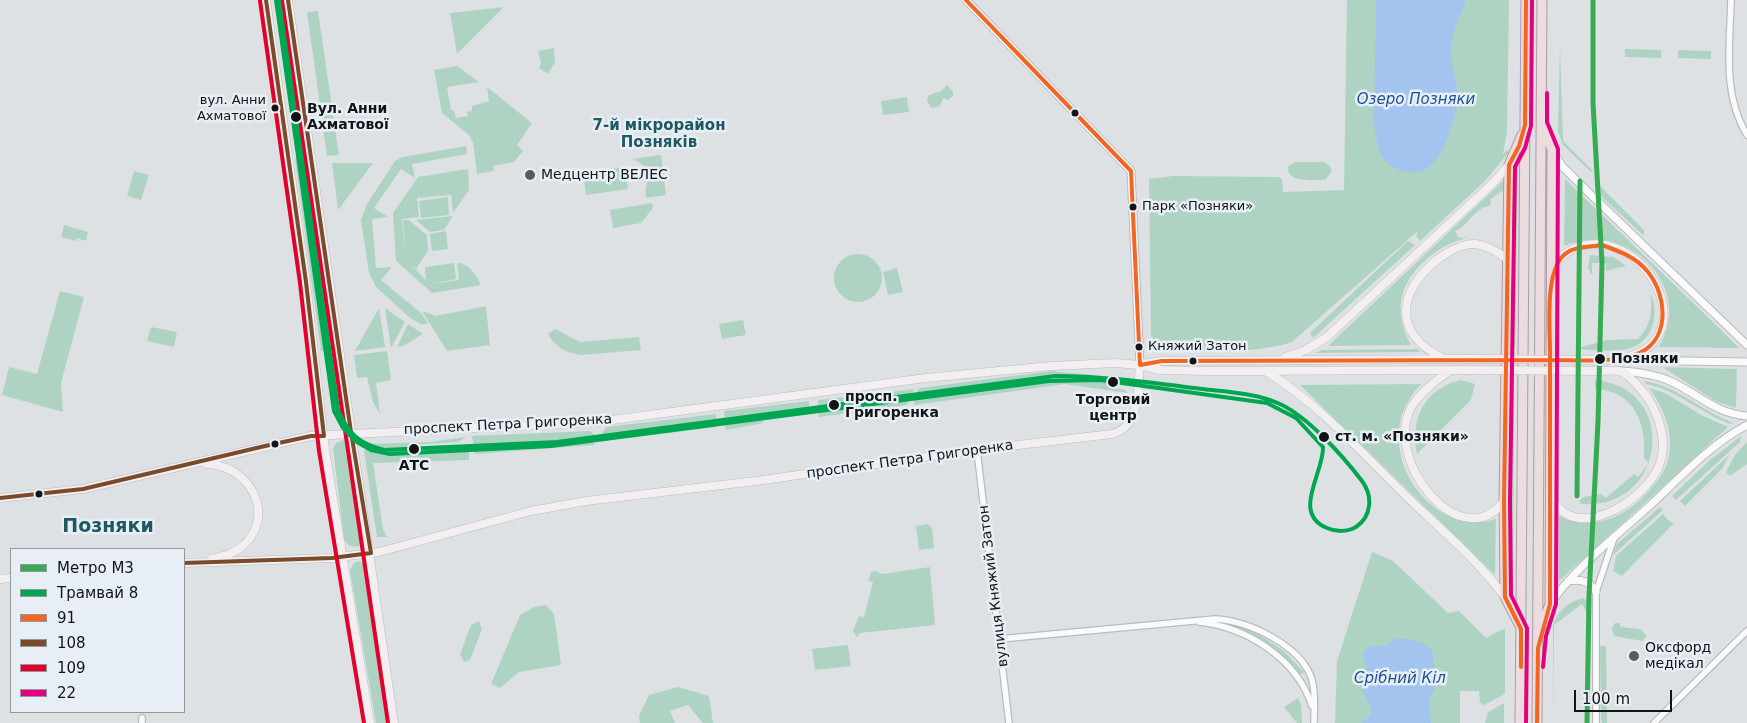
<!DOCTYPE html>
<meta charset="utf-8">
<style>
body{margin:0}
#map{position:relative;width:1747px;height:723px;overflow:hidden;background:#dee1e4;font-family:"DejaVu Sans",sans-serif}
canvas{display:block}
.legend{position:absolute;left:10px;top:548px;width:175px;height:165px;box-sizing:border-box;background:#e8eef5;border:1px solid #92979c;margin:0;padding:6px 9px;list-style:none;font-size:15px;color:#121416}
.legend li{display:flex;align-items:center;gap:10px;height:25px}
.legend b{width:25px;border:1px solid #92979c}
.scale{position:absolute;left:1574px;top:690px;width:98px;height:22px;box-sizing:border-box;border:2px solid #121416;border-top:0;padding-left:6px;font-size:15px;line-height:18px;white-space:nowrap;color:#121416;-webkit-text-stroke:4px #e8eef5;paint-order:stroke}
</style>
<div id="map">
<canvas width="1747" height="723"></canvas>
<ul class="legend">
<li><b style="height:6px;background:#35ab52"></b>Метро M3</li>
<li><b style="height:6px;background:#00a651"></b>Трамвай 8</li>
<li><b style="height:6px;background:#f26522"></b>91</li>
<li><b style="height:6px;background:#7a4b2a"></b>108</li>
<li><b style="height:6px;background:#e4002b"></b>109</li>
<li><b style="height:6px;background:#e5007d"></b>22</li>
</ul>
<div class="scale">100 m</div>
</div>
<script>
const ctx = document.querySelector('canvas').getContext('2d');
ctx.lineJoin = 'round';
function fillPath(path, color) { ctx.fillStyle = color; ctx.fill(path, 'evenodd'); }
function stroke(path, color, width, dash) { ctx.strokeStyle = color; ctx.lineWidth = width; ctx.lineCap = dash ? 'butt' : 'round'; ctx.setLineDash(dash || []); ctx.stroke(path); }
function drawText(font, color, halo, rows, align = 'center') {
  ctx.font = font + ' "DejaVu Sans",sans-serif'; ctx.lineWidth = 5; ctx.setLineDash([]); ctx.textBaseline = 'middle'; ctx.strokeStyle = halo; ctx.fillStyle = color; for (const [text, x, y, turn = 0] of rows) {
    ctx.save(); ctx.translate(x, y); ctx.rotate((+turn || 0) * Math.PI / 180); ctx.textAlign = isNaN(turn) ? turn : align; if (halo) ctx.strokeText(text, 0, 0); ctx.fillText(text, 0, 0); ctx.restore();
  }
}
const green = new Path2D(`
 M1347,0H1509L1507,132L1503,154L1507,150L1509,152L1485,181L1420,241L1416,236L1418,231L1292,342C1259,354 1196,352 1161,348L1151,336L1149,179L1173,176L1278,177L1282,179L1283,192L1344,190Z
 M504,7L457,54L450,13Z
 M318,11L339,155L327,156L307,12Z
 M1560,45L1563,141L1593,171L1591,172L1563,145L1558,132Z
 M554,48L555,62L548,74L539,68L541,63L538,51Z
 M1625,49L1661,50V58L1625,57Z
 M1678,50L1711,51V59L1678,58Z
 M457,66L479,82L447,87L451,110L454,111L456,118L468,116L467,112L472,111V106L489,101L487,87L532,123L517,145L523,151L514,162L493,166L494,171L477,174L473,143L469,135L442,113L434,70Z
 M947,85L953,91V96L948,100L943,98L940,106L931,108L927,101L929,95L941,91Z
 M907,97L909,112L883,115L881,101Z
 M466,146L467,154L412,164L415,178L401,169L374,208L388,217L372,219L376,268L392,267L381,280L421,313L428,323L422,325L409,317L376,287L369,273L361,220L367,204L395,161L403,157Z
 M305,155L319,265L343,414H340L331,399L324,351H321L295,159Z
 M661,155L666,195L646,198C643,179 659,172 633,159Z
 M1295,162H1324L1329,165L1332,171L1325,180C1313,179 1286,184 1288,166Z
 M332,163H373L338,210Z
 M1518,164L1515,348H1510L1512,265L1514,262L1516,166Z
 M625,167L628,189L586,195L583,173Z
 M468,169L469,190L453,213L451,195L417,198L419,217L402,219L406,261L403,220H409L427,235L428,251L416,269L410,264L426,280L425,267L454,263L456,279L430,284L459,280L457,263C469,263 476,275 481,285L432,293L396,261L393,213L418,177Z
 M134,171L149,175L141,200L127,196Z
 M1505,179V189L1491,199L1490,206C1474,207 1469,226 1455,231L1459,238L1466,237C1460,241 1452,242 1445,246C1405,270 1388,303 1411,345L1328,346Z
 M1565,179L1717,326L1739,348L1659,347C1696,286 1626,219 1564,246Z
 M1598,184L1644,230V236L1600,195Z
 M448,197L449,215L421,218L419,201Z
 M652,203L653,208L641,223L613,228L610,210Z
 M453,216L444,230L430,232L416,220Z
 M64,225L88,232L86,241L77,238L76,241L61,237Z
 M446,231L448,249L432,251L430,234Z
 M1408,241L1415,245L1313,338L1310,333Z
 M834 278a24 24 0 1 1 48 0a24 24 0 1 1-48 0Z
 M1590,255L1613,257L1626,266L1606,271V263H1592V272H1593L1591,274L1588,268Z
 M897,268L903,292L888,295L883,272Z
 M60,291L84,297L61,383L63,412L2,395L9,367L37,374Z
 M1650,293C1655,304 1656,313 1653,324C1643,359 1603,350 1575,349L1607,340L1638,339C1651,325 1653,311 1650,293Z
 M486,306L490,345L447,351L422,311L436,316Z
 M379,308L385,347L355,351Z
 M385,308L405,322L391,348Z
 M743,320L746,335L722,339L719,324Z
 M408,324L423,334L405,345L397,347Z
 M151,327L177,332L174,347L147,341Z
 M555,329L580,342L639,337L641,350L581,355C567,353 554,347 548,334Z
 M1418,349L1420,352L1316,353L1321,350Z
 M387,351L391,380L376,383L380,414L373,402L367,377L357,378L354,355Z
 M1662,367L1737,369L1736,408L1717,402Z
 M1051,371L1112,377V388L1125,390L1128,393L1065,384L914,405L915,393L920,388Z
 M1461,380L1475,384L1471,400L1417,454C1410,420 1424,388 1461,380Z
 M1595,380C1681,388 1666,511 1581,504L1579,501L1583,497L1601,494L1606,498L1634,474L1638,477L1649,463L1644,458C1646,423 1635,391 1595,389Z
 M1509,381H1514L1513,600L1509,590Z
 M1644,381C1678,386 1702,412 1734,423L1730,424C1701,413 1675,389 1646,384Z
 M1421,384C1406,400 1398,417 1399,439C1399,486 1446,535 1496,519L1495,575L1300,385Z
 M1649,388L1665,393L1701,415L1728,427L1559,581V516C1592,532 1624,518 1648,492C1656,483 1665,473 1668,460C1675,435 1664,408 1649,388Z
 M914,389L907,405L819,417L818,400Z
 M809,401L810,413L763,419V423L726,430L724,411Z
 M716,414L718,427L602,441L601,435L606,427Z
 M590,431L594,434V445L475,454L472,436Z
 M1741,436L1740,442L1676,500L1672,496L1709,461Z
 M466,437L458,442L409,445V448L469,446V460L373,463L383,529L387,537H377L364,451L367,444L430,442Z
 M344,440L350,444L363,538L361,545L355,547L348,545L344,539L333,448L336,443Z
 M1747,442V464L1730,476L1726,472L1735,455Z
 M1729,455L1722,469L1685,506L1680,501Z
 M1660,507L1663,510L1613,555L1617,544Z
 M1663,514L1669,521L1674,523L1622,576L1613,571L1616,556Z
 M928,524L932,528L934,548L919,550L916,526Z
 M1372,552L1393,561L1448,613L1459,611L1486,638L1505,628V694L1484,705L1480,703L1479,691H1460V723H1335L1337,661Z
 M359,561L363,563L367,570L388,723H376L350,570L354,563Z
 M930,567L935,625L860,633L857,637L853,631L859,616L864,617L873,582L868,581L871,572L876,571L882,574Z
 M1583,598L1591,603L1590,611L1587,613L1582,604L1554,625V719L1553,625C1558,610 1568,602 1583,598Z
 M546,605L554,614L561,665L519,672L500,688L491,684L520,615L534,607Z
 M479,621L482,629L470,660L464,662L460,654L471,625Z
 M1220,621L1249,628L1284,651L1304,672L1300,675C1278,651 1251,635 1220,623Z
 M1615,623H1619L1621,627L1640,629L1647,636L1642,641L1614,636L1612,628Z
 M848,645L851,666L815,670L812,649Z
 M1600,646H1606L1607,723H1602L1601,717Z
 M678,687L709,696L713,723H703L688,705L670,711L675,723H640L639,716L649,695Z
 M1298,698L1301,704L1302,723H1297L1284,707Z
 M1504,703V723H1485L1488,712Z`);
const water = new Path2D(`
 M1376,0H1466C1461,14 1451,33 1451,47C1450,65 1458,83 1458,101C1458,108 1454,116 1452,123C1444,153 1429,187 1391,166C1377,157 1377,140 1374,125Z
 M1396,638C1405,638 1428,642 1432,651L1437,684L1429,701L1431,723H1361C1364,720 1368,718 1370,715C1377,704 1352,692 1367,668L1363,658L1364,651L1372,646H1386Z`);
const minor = new Path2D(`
 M1731,0C1730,46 1722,94 1747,135
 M977,450L1009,723
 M1199,622C1247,627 1297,659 1312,706
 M1000,639L1215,619C1248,620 1302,646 1312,680C1316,693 1314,710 1314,723
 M142,718V723
 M1596,723V592L1614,538
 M1654,723L1747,631`);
const tertiary = new Path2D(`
 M966,0L1131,171L1140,365
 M1552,149L1562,166L1585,189L1747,345
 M1621,360L1747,362
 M1620,371C1637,372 1654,374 1670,381C1697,393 1716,414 1747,416
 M1568,581C1581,579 1590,581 1596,592
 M1550,604C1572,571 1615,537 1645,510C1677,481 1709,445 1747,425`);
const secondary = new Path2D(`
 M266,0L306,282L325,450L370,723
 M288,0L394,723
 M1552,273C1558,258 1565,251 1581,246C1654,227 1714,361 1600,360
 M1285,357L1306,350L1327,337L1492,184L1509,165
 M1443,358C1392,334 1397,291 1438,259C1449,251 1462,243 1476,244C1488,246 1498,252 1507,259
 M1142,364L1162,361L1468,359
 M1451,370C1437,380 1421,391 1412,406C1381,459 1461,558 1504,501
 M1267,372C1319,404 1360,451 1404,494C1438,527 1477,559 1505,597
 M206,464C248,464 277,513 244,545C235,553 224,556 212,559
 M1550,493C1553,498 1555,503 1558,507C1587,539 1647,496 1659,466C1668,444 1660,416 1647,397C1641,389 1629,374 1619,371C1614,370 1606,371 1600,371
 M0,498L83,489L311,436L597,422L926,378L1051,366L1115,363L1140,365L1160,370L1209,371L1468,370
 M184,563L332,558L379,552L531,511L586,501L756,481L967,451L1112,434C1141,427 1137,389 1140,365
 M0,579L11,578`);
const trunk = new Path2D(`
 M1519,624L1505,597L1504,501L1509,165L1522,135
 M1541,628L1550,604L1552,149L1542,125
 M1520,723L1526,0
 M1537,723L1542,0`);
const secondaryBridge = new Path2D(`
 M1468,359L1600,360
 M1468,370L1600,371`);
const bus1 = new Path2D(`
 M966,0L1131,171L1140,365L1162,361L1550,360
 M1602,245C1619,251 1636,257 1648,272C1668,297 1671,343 1634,355C1608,363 1577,360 1550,360C1551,333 1542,267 1568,252C1577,246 1591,247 1602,245Z
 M1521,667V629L1505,597L1504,501L1509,165L1519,146L1525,125L1526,0
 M1537,723L1538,648L1550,604V360`);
const bus2 = new Path2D(`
 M0,498L83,489L265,446L311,436H324L306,282L266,0
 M184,563L332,558L371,553L351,432L288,0`);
const bus3 = new Path2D(`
 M260,1L300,283L319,451L364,723
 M282,1L388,723`);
const bus4 = new Path2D(`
 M1543,667L1546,636L1556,604L1558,149L1547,122V93
 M1526,723L1527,628L1511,595L1510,501L1515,167L1525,148L1531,126L1532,0`);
const tram1 = new Path2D(`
 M276,0L334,411L343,428L355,441L371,450L390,454L551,446L1049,381L1100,380L1267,403L1296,418L1323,447C1324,473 1291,513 1327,528C1336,532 1347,532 1356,527C1372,516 1373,496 1362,481C1343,456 1308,417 1280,404C1256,393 1227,392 1202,389C1153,383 1104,376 1055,376L557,442L384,450C358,443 349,434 338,410L279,0`);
const metro1 = new Path2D(`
 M1577,496L1580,181
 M1587,723L1589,596L1598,422L1602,263L1593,103V0`);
const markers = [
 [275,108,4.5,"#121416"],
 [1075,113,4.5,"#121416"],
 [296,117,6,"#121416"],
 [530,175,6,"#595c5e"],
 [1133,207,4.5,"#121416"],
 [1139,347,4.5,"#121416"],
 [1600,359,6,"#121416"],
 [1193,361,4.5,"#121416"],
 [1113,382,6,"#121416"],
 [834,405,6,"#121416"],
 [1324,437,6,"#121416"],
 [275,444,4.5,"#121416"],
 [414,449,6,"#121416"],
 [39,494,4.5,"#121416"],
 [1634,656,6,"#595c5e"]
];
const busNames = [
 ["вул. Анни",266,101,"right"],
 ["Ахматової",266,117,"right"],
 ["Парк «Позняки»",1142,207],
 ["Княжий Затон",1148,347]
];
const stopNames = [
 ["Вул. Анни",307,109],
 ["Ахматової",307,125],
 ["Позняки",1611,359],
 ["просп.",845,397],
 ["Григоренка",845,413],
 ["Торговий",1113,400,"center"],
 ["центр",1113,416,"center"],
 ["ст. м. «Позняки»",1335,437],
 ["АТС",414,466,"center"]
];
const poiNames = [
 ["Медцентр ВЕЛЕС",541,175],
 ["Оксфорд",1645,648],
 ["медікал",1645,664]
];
const streetNames = [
 ["проспект Петра Григоренка",508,425,-3],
 ["проспект Петра Григоренка",910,460,-8],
 ["вулиця Княжий Затон",994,586,-97]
];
const waterNames = [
 ["Озеро Позняки",1416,100],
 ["Срібний Кіл",1400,679]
];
const neighbourhoodNames = [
 ["7-й мікрорайон",659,126],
 ["Позняків",659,143]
];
const districtNames = [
 ["Позняки",108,527]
];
fillPath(green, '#afd3c3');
fillPath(water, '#a2c4ee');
stroke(minor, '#b9bcbe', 8);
stroke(tertiary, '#b9bcbe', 9);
stroke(secondary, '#b9bcbe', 9);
stroke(trunk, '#ad9ca1', 11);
stroke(minor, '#fafafb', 5.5);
stroke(tertiary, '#fafafb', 7);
stroke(secondary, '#f3eff1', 8);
stroke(trunk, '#eadcdf', 9);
stroke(secondaryBridge, '#b9bcbe', 9, []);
stroke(secondaryBridge, '#f3eff1', 8);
stroke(bus1, '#f26522', 4);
stroke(bus2, '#7a4b2a', 4);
stroke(bus3, '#e4002b', 4);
stroke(bus4, '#e5007d', 4);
stroke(tram1, '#00a651', 4);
stroke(metro1, '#35ab52', 5);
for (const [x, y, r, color] of markers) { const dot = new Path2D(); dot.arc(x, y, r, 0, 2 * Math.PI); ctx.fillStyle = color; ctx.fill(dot); stroke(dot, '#e8eef5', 2); }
drawText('13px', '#121416', '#e8eef5', busNames, 'left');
drawText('bold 14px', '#121416', '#e8eef5', stopNames, 'left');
drawText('14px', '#121416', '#e8eef5', poiNames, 'left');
drawText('14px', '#121416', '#e8eef5', streetNames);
drawText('italic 15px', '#1b5296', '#e8eef5', waterNames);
drawText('bold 15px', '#1e5860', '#e8eef5', neighbourhoodNames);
drawText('bold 19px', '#1e5860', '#e8eef5', districtNames);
</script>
